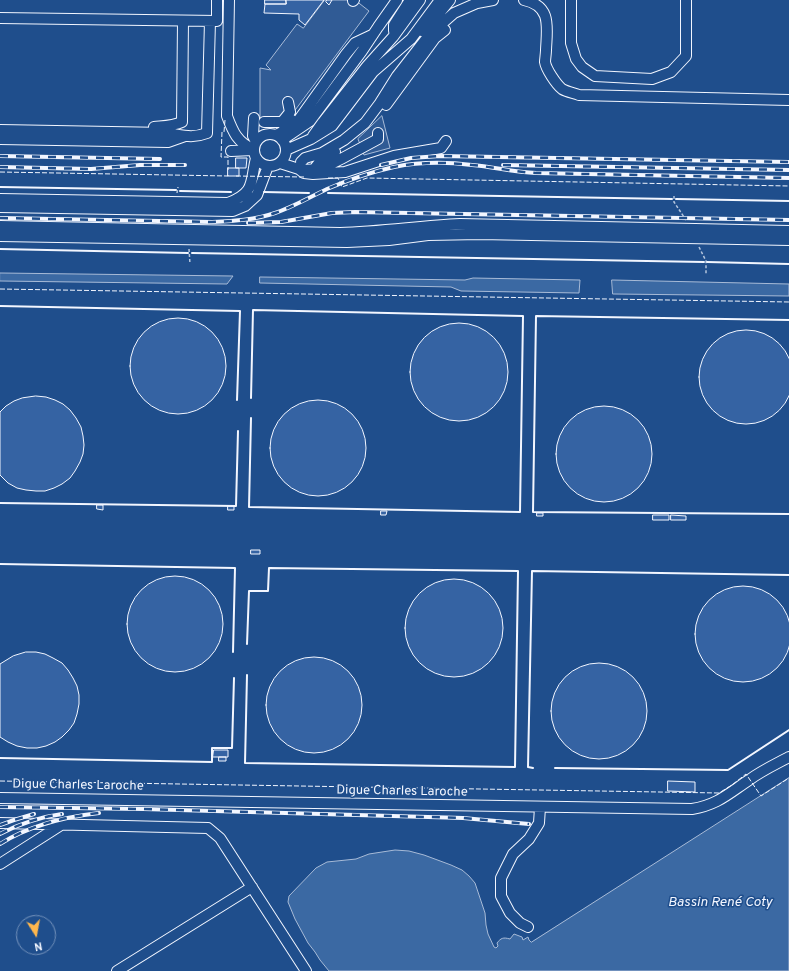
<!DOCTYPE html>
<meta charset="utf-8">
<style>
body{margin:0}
#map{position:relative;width:789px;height:971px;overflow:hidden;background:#1f4e8c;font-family:Overpass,sans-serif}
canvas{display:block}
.north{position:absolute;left:16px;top:915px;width:40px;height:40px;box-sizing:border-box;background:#1f4e8c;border:1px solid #7391ba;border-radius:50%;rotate:169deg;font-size:11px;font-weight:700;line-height:16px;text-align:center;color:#f2f6ff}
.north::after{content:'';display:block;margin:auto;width:14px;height:18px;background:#ffb74d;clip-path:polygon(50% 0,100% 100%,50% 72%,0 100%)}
</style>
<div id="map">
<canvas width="789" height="971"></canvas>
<div class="north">N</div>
</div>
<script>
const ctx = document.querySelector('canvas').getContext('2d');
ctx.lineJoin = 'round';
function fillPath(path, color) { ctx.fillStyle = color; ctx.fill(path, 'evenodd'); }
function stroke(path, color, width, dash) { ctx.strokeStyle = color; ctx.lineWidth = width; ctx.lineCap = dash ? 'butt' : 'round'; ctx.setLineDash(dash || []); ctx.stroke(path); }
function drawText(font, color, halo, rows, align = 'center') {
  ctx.font = font + ' Overpass,sans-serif'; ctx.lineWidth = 3; ctx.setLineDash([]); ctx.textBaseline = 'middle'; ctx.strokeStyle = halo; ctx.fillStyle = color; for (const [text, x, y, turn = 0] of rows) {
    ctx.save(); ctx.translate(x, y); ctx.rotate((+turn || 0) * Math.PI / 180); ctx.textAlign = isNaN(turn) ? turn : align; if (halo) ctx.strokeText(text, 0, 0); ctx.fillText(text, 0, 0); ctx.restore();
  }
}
const parking = new Path2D(`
 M325,0H355L369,11L284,125L267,127L262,125L260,120V68L271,70L266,65L297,24L303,28Z
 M382,116L390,148L364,155L358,139Z`);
const water = new Path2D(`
 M0,273L233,276L227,284L0,281Z
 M260,277L465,280L473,278L580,280L579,293L461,291L451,287L260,283Z
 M612,280L789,284V296L613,294Z
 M789,778V971H329L320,960L315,952L308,943L295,919L288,902L289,896L316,868L327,862L356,859L369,854L395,850L409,851L424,855L451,865L462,870L469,876L475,883L485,913L486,925L488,934L494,947L496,948L498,946L497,943C501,938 503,937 510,939L514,934L522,937L523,940L528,937L529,940L531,942Z`);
const building = new Path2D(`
 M265,0H286V4H265Z
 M286,0H324L305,25L299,20V14L264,13L265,4H286Z
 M327,0H332L329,5L326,2Z
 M236,158H247L246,168H236Z
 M228,168H239V176H228Z
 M130 366a48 48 0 1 1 96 0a48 48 0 1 1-96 0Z
 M410 372a49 49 0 1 1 98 0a49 49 0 1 1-98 0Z
 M699 377a47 47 0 1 1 94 0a47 47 0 1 1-94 0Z
 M36,396L46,397L55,400L63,404L70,410L76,418L81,427L83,436L84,445L83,454L80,462L75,471L70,478L62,484L54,488L45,491H36L26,490L17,488L8,483L0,475V412L6,406L14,401L22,398Z
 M270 448a48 48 0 1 1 96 0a48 48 0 1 1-96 0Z
 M556 454a48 48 0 1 1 96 0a48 48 0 1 1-96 0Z
 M97,505H103V510L97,509Z
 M228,506H234V510H228Z
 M381,511H387L386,515H381Z
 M537,513H543V516H537Z
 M653,515H669V520H653Z
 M671,515L686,516V520H671Z
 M251,550H260V554H251Z
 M127 624a48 48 0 1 1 96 0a48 48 0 1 1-96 0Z
 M405 628a49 49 0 1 1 98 0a49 49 0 1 1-98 0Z
 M695 634a48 48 0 1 1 96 0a48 48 0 1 1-96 0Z
 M26,652H36L45,654L53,658L62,663L68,670L73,678L77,686L79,695V704L77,714L74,723L69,730L62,737L55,742L46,746L37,748H27L17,746L8,742L0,737V664L13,656Z
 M266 705a48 48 0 1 1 96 0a48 48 0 1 1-96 0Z
 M551 711a48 48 0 1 1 96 0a48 48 0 1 1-96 0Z
 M214,750H228V757H213Z
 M219,757H226V761H219Z
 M668,781L695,782V792L668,791Z`);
const path = new Path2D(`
 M177,193L178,187
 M674,196V202L686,220
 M699,247L706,261V274
 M189,249L190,264`);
const minor = new Path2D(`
 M229,0L227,116C233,132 237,142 254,150
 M524,0C552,6 547,27 546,50C546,54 545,59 545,62C546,69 556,84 562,89C567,92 574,93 579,95L789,100
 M571,0V43L576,59L582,67L595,76L652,79L671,72L686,56V0
 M353,1L354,0
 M0,18L217,21V0
 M394,31V25L410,0
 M422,31L428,27L450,0
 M386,105L435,38L445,30
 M254,118L253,136L256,142
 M264,122H282L290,112L288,102
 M154,127C164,126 173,126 182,122L183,21
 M0,130L167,133C182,135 192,139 207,133L210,21
 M290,132L346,54L355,43L372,35
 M254 150a16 16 0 1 1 32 0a16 16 0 1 1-32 0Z
 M276,135L282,132L292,120
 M313,136L323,122L367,66L393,37L420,0
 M0,139L168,142L185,136
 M282,140L310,121L362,51L378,27L397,0
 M286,150L311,139L332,126L373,72L411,39L440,0
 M231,151L253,150
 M301,162L305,158L322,153L344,140L365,123L380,103L397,76L429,35L454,13L477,3L493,0
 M280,163L302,170L321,169L341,159L378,139V133
 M299,169L304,173L313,174L345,172L394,156L441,148L446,141
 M314,169L318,164L335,152
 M0,199L228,203C256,192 250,182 256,158
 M0,207L233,211L245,206L257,195L268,166
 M0,226L340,233C380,232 420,226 460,224L789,231
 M0,236L347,242L389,240L428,235L480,234L789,240
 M0,798L692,809C717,805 728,794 749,780C761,771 776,764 789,757
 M0,823L208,828L220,838L306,971
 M0,864L61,825
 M528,927L520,923L510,913L501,896V878L513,854L529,839L539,823L540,807
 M117,971L252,887`);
const rail = new Path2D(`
 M0,156L160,159
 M381,165L411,158L440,156L789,162
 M503,165L789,170
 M0,167L91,169L140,165H185
 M0,218L212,222C233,221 255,220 275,213C293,207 310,197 327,189C348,180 371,172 394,167C419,162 447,162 472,165C494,167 514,172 536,173L789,178
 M248,223L281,222L332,213L355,212L789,220
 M0,807L143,809L428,817L463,818L529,824
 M0,825L14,820L34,814
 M0,834C19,824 40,817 62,814
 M0,844C30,825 64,817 99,813`);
const fence = new Path2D(`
 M225,120L224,132H222L221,157H228V170
 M0,172L228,176V174
 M236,176L304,177
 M328,178H338L342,187L367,178L789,186
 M0,289L789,302
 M0,781L719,793L732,785L746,774L761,796L789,778`);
const wall = new Path2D(`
 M0,187L176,190
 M180,191L231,192
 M264,192L309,193
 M328,193L672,199
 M676,199L789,201
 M0,249L188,253
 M192,253L704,262
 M707,262L789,264
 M0,306L240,311L237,400
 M789,320L536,316L533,512L789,514
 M251,418L249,507L520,512L523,316L253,310L251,398
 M0,503L236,506L238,431
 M0,564L235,568L233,652
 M247,644L249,591H268L269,568L518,571L515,767L245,763L247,675
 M0,758L212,762V748H232L234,678
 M533,768L528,767L532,571L789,575
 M555,768L728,770L789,730`);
const streetNames = [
 ["Digue Charles Laroche",78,786,1],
 ["Digue Charles Laroche",402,792,1]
];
const waterNames = [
 ["Bassin René Coty",720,903]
];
fillPath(parking, '#305b95');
stroke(parking, '#a8bbd7', 1);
fillPath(water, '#3b69a3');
stroke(water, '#a8bbd7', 1);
fillPath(building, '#3563a3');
stroke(building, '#f2f6ff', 1);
stroke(minor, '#f2f6ff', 12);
stroke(path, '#b3c4dc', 1.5, [3, 2]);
stroke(minor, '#1f4e8c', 10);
stroke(rail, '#f2f6ff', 4);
stroke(rail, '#1f4e8c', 2.5, [8]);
stroke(fence, '#f2f6ff', 1, [5, 2]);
stroke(wall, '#f2f6ff', 2);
drawText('13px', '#f2f6ff', '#1f4e8c', streetNames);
drawText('italic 14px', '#f2f6ff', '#1f4e8c', waterNames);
</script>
